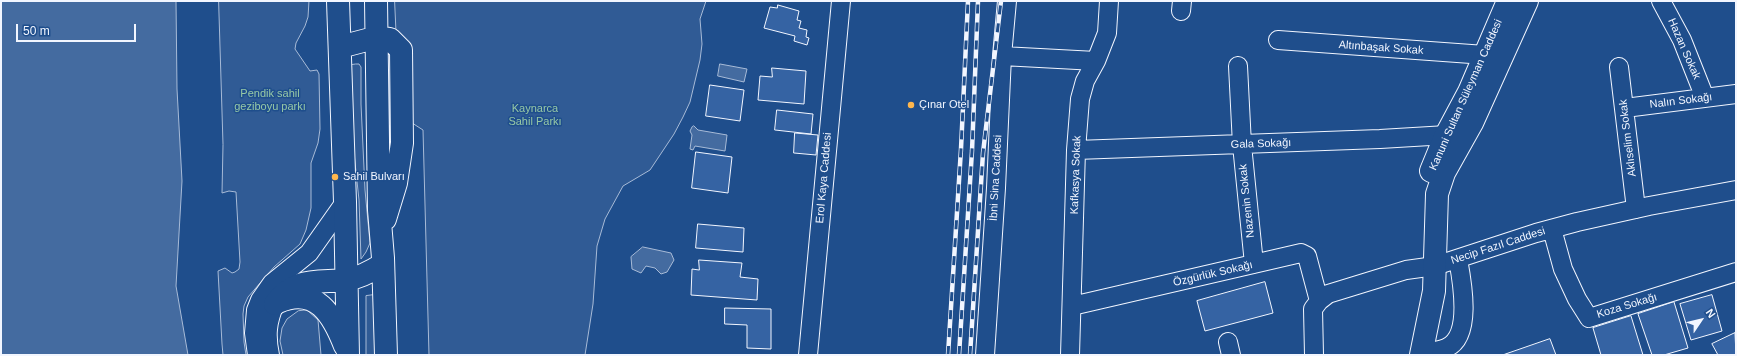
<!DOCTYPE html>
<meta charset="utf-8">
<style>
body{margin:0}
#map{position:relative;width:1737px;height:356px;overflow:hidden;background:#1f4e8c;font-family:Arial,sans-serif}
canvas{display:block}
.frame{position:absolute;inset:0;border:2px solid #f2f6ff;pointer-events:none}
.north{position:absolute;left:1681px;top:300px;width:40px;height:40px;-webkit-text-stroke:3px #1f4e8c;paint-order:stroke;rotate:55deg;font-size:11px;font-weight:700;line-height:16px;text-align:center;color:#f2f6ff}
.north::after{content:'';display:block;margin:auto;width:14px;height:18px;background:#f2f6ff;clip-path:polygon(50% 0,100% 100%,50% 72%,0 100%)}
.scale{position:absolute;left:16px;top:24px;width:120px;height:18px;box-sizing:border-box;border:2px solid #f2f6ff;border-top:0;padding-left:5px;font-size:12px;line-height:14px;white-space:nowrap;color:#f2f6ff;-webkit-text-stroke:3px #1f4e8c;paint-order:stroke}
</style>
<div id="map">
<canvas width="1737" height="356"></canvas>
<div class="frame"></div>
<div class="north">N</div>
<div class="scale">50 m</div>
</div>
<script>
const ctx = document.querySelector('canvas').getContext('2d');
ctx.lineJoin = 'round';
function fillPath(path, color) { ctx.fillStyle = color; ctx.fill(path, 'evenodd'); }
function stroke(path, color, width, dash) { ctx.strokeStyle = color; ctx.lineWidth = width; ctx.lineCap = dash ? 'butt' : 'round'; ctx.setLineDash(dash || []); ctx.stroke(path); }
function drawText(font, color, halo, rows, align = 'center') {
  ctx.font = font + ' Arial,sans-serif'; ctx.lineWidth = 3; ctx.setLineDash([]); ctx.textBaseline = 'middle'; ctx.strokeStyle = halo; ctx.fillStyle = color; for (const [text, x, y, turn = 0] of rows) {
    ctx.save(); ctx.translate(x, y); ctx.rotate((+turn || 0) * Math.PI / 180); ctx.textAlign = isNaN(turn) ? turn : align; if (halo) ctx.strokeText(text, 0, 0); ctx.fillText(text, 0, 0); ctx.restore();
  }
}
const built = new Path2D(`
 M219,1H309L308,17L305,26L296,43L295,49L310,71L317,70L319,74L320,129L318,143L311,163V208L306,230L300,244L274,267L248,297L244,306L243,314L244,342L246,355H223L222,344L218,271L225,268L232,273L235,272L239,269L240,262L236,192L229,191L222,193L223,145Z
 M395,1H706L700,19L702,44L700,60L690,102L683,117L674,134L650,170L623,186L605,219L597,246L593,304L585,355H429L423,130L409,121L397,53Z
 M356,64H359L361,67V104L365,190L370,243L366,252L361,259L359,200L353,144L350,68L351,65Z
 M374,295L375,355H366V296Z
 M307,310L318,320L321,355H283L280,341L282,328L287,319L298,311Z`);
const water = new Path2D(`
 M1,1H176L177,89L182,181L176,286L188,355H1Z
 M720,64L747,69L744,82L718,76Z
 M694,126L698,130L727,135L725,151L695,146L693,150L690,149L692,135L690,131L692,127Z
 M643,247L671,253L674,260L667,272L661,274L655,268L646,266L641,273L632,269L631,257Z`);
const building = new Path2D(`
 M778,5L799,11L797,20L801,21L799,28L807,30L806,37L809,38L807,45L794,41L795,36L764,28L770,7L777,8Z
 M772,68L806,71L804,104L758,100L760,76L772,77Z
 M710,85L744,90L740,121L706,116Z
 M777,110L813,114L811,134L775,130Z
 M795,133L818,135L816,155L794,153Z
 M696,152L732,157L728,193L692,188Z
 M698,224L744,228L743,252L696,248Z
 M699,260L742,263L740,277L758,279L757,300L691,295L692,269L699,270Z
 M1265,282L1273,313L1205,331L1197,301Z
 M1712,295L1722,331L1691,340L1680,304Z
 M1674,302L1688,348L1664,355H1652L1638,314Z
 M725,308L771,309V349L747,348V325L725,324Z
 M1631,316L1643,355H1601L1593,328Z
 M1735,333L1736,355H1718L1712,344Z
 M1550,339L1556,355H1503Z`);
const minor = new Path2D(`
 M1661,1L1682,40L1705,98
 M1181,11L1182,1
 M1278,40L1485,55
 M1002,56L1096,61
 M1238,66L1242,145L1254,264
 M1619,67L1636,209
 M1625,108L1736,94
 M1076,150L1380,139L1447,135
 M1552,229L1563,269L1577,299L1589,318L1736,272
 M1072,306L1301,253L1307,256L1319,301
 M1228,342L1231,355
 M1422,353C1429,352 1439,351 1446,348C1473,337 1462,281 1458,259
 M257,355L254,333L256,310L260,300L272,283L309,253L345,202
 M270,355C266,336 267,322 275,304
 M808,355L841,1
 M985,355L996,188L1002,56L1007,1
 M1070,355L1076,150L1080,99L1085,81L1096,61L1107,33L1109,1
 M1314,355L1313,309L1319,301L1328,294L1406,270L1435,266L1536,233L1577,222L1649,206L1736,190`);
const major = new Path2D(`
 M1431,171L1445,137L1469,92L1508,1
 M1421,355L1434,291L1437,194L1444,173L1472,123L1527,1`);
const highway = new Path2D(`
 M338,1L345,202L348,355
 M376,1L379,210L383,258L386,355
 M340,47L378,37L390,39L401,50L402,143L396,183L385,219
 M278,302C316,285 333,315 345,346
 M275,304C294,277 317,283 346,280C359,278 372,271 383,264`);
const rail = new Path2D(`
 M948,355L961,149L968,1
 M959,355L972,151L978,1
 M970,355L983,153L1001,1`);
const markers = [
 [911,105,4,"#ffb74d"],
 [335,177,4,"#ffb74d"]
];
const streetNames = [
 ["Altınbaşak Sokak",1381,48,4],
 ["Hazan Sokak",1684,49,66],
 ["Kanuni Sultan Süleyman Caddesi",1466,95,-66],
 ["Nalın Sokağı",1681,101,-7],
 ["Aklıselim Sokak",1628,138,-97],
 ["Gala Sokağı",1261,144,-2],
 ["Kafkasya Sokak",1076,175,-88],
 ["Erol Kaya Caddesi",824,178,-85],
 ["İbni Sina Caddesi",996,178,-87],
 ["Nazenin Sokak",1247,201,-96],
 ["Necip Fazıl Caddesi",1498,246,-18],
 ["Özgürlük Sokağı",1213,274,-13],
 ["Koza Sokağı",1627,306,-17]
];
const parkNames = [
 ["Pendik sahil",270,94],
 ["geziboyu parkı",270,107],
 ["Kaynarca",535,109],
 ["Sahil Parkı",535,122]
];
const poiNames = [
 ["Çınar Otel",919,105],
 ["Sahil Bulvarı",343,177]
];
fillPath(built, '#305b95');
stroke(built, '#a8bbd7', 1);
fillPath(water, '#446ba0');
stroke(water, '#a8bbd7', 1);
fillPath(building, '#3563a3');
stroke(building, '#f2f6ff', 1);
stroke(minor, '#f2f6ff', 20);
stroke(major, '#f2f6ff', 24);
stroke(highway, '#f2f6ff', 24);
stroke(minor, '#1f4e8c', 18);
stroke(major, '#1f4e8c', 22);
stroke(highway, '#1f4e8c', 22);
stroke(rail, '#f2f6ff', 4.5);
stroke(rail, '#1f4e8c', 3, [9]);
for (const [x, y, r, color] of markers) { const dot = new Path2D(); dot.arc(x, y, r, 0, 2 * Math.PI); ctx.fillStyle = color; ctx.fill(dot); stroke(dot, '#1f4e8c', 1.5); }
drawText('11px', '#f2f6ff', '#1f4e8c', streetNames);
drawText('11px', '#97c8a6', '#1f4e8c', parkNames);
drawText('11px', '#f2f6ff', '#1f4e8c', poiNames, 'left');
</script>
